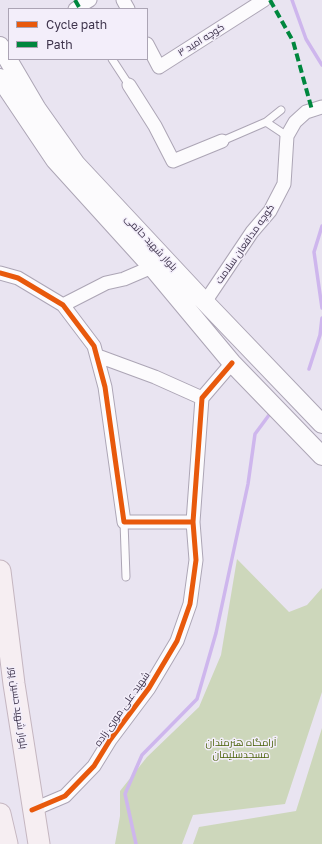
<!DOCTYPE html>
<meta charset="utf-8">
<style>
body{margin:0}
#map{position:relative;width:322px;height:844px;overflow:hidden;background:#e9e4f1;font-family:"Golos Text",sans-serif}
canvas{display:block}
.legend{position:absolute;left:8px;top:8px;width:140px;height:52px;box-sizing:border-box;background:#f3eefa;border:1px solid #aba4b4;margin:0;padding:5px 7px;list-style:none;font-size:12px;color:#3e344c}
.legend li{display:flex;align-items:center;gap:8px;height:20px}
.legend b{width:20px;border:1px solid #aba4b4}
</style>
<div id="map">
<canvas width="322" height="844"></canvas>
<ul class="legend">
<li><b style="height:5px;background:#e8590c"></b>Cycle path</li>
<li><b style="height:5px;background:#00873e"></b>Path</li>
</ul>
</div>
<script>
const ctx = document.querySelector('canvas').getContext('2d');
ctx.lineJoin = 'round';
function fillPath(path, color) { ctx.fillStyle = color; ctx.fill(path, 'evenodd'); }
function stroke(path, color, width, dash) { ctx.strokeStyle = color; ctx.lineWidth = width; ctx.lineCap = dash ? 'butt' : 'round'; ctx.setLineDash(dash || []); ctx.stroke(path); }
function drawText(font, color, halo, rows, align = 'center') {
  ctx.font = font + ' "Golos Text",Cairo,sans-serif'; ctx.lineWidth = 3; ctx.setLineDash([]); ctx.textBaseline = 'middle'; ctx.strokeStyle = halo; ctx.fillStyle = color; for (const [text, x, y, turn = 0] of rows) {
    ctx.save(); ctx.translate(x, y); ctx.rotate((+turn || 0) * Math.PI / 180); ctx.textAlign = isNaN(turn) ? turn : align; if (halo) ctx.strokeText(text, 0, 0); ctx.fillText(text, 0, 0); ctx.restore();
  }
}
const green = new Path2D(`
 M237,559L289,612L307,605L322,588V692L285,804L193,815L182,844H115L120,816V791L147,757L199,707L221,655Z
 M322,728V844H193L199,827L296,811Z`);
const stream = new Path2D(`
 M292,0L306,39L322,65
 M322,226L314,252L322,308
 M309,369L320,335L322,318
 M136,844L125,794L142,755L197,699L216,633L248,484L255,434L272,411`);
const lane = new Path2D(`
 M112,59L129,85
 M266,122L287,136
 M222,141L266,122L281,110
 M124,522L126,577`);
const street = new Path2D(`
 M123,0L128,9
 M75,9L90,0
 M147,44L159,67L264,0
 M129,85L155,126L173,161L222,141
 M0,273L18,278L63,305L94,346L105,387L124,522H193
 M205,302L252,232L270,211L284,184L287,136L295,122L306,112L322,107
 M63,305L106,283L124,279L152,267
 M98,356L155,377L202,398
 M32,810L65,796L94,766L110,740L149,688L177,641L190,604L196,560L193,522L202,398L232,363`);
const secondary = new Path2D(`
 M0,46L37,109L76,164L205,302L322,424
 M0,78L55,160L152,267L232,363L322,456`);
const primary = new Path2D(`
 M0,571L14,684L39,844
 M0,814L7,844`);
const quiet = new Path2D(`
 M75,0L79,7
 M270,0L293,41L312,110`);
const cycleway = new Path2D(`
 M0,273L18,278L63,305L94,346L105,387L124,522H193
 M32,810L65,796L94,766L110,740L149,688L177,641L190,604L196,560L193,522L202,398L232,363`);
const streetNames = [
 ["کوچه امید ۳",201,40,-32],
 ["بلوار شهید حاتمی",151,243,47],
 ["کوچه مدافعان سلامت",245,244,-55],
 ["بلوار شهيد حسین پور",18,708,82],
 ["شهید علی موری زاده",122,709,-55]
];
const parkNames = [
 ["آرامگاه هنرمندان",241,743],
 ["مسجدسلیمان",241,755]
];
fillPath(green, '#cdd7bb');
stroke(stream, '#ceb6ed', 3.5);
stroke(lane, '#aca5b5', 9);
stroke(street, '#aca5b5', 15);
stroke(secondary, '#aca5b5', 20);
stroke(primary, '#c5b6c0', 23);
stroke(lane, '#fcfbfd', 7);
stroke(street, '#fcfbfd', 13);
stroke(secondary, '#fcfbfd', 18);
stroke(primary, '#f6eef2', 21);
stroke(quiet, '#00873e', 4, [8, 4]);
stroke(cycleway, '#e8590c', 5);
drawText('10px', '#3e344c', '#f3eefa', streetNames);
drawText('10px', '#4b620a', '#f3eefa', parkNames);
</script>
